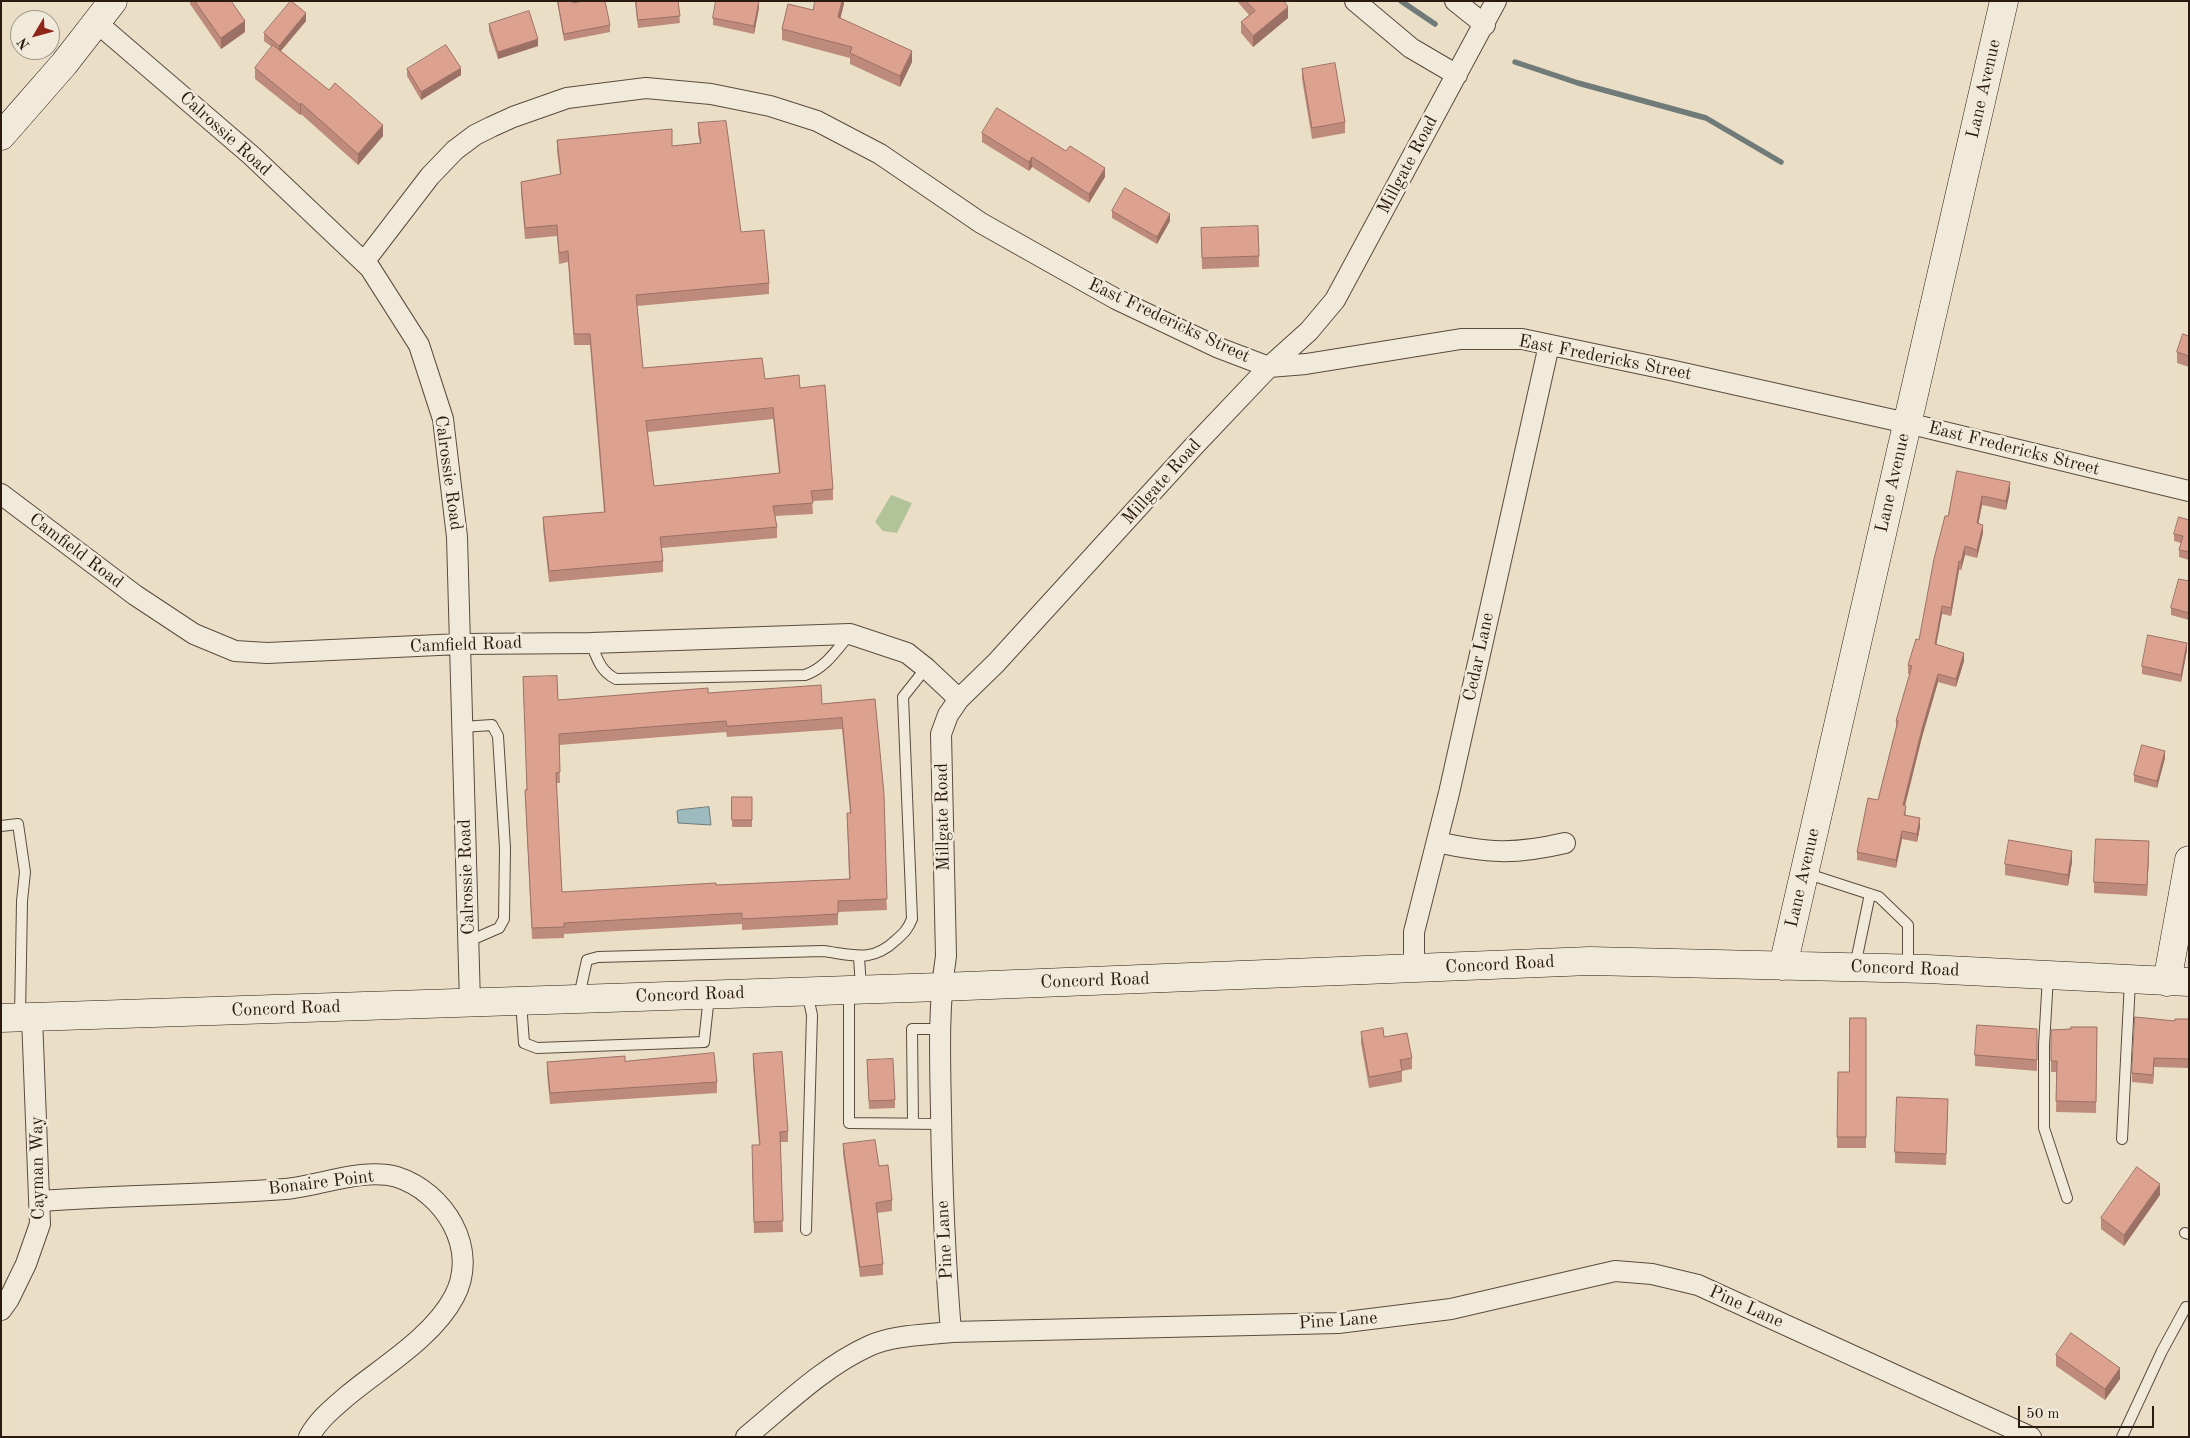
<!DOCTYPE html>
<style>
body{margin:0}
#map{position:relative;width:2190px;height:1438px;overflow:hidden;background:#eadfc6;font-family:"Old Standard TT",serif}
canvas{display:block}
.frame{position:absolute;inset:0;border:2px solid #2a1a10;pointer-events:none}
.north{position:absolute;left:10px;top:10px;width:50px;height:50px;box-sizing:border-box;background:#f1eada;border:1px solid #a19789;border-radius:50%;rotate:233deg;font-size:14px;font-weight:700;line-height:20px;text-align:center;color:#2a1a10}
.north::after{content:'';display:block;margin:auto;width:18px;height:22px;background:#8f2418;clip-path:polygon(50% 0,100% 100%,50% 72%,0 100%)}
.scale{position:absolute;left:2018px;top:1406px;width:136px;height:22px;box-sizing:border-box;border:2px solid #2a1a10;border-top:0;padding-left:6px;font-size:15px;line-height:18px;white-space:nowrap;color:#2a1a10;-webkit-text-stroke:4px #f1eada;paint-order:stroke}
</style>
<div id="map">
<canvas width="2190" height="1438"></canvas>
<div class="frame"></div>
<div class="north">N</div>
<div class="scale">50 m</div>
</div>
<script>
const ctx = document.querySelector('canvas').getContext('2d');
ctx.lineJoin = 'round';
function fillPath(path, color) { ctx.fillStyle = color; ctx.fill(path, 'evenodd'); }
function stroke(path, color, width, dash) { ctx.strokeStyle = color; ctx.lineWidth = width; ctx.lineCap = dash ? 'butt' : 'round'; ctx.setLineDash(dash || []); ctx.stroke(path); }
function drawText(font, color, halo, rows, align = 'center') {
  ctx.font = font + ' "Old Standard TT",serif'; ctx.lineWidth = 5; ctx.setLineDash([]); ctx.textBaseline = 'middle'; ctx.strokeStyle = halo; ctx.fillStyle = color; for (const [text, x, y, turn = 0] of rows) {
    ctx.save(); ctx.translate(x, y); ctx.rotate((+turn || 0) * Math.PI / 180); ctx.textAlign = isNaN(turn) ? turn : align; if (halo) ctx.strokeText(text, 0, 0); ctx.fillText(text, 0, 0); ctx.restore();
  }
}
const green = new Path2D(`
 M891,495L912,503L897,533L883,531L875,522Z`);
const water = new Path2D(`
 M709,807L711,825L678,823L677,811L679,810Z`);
const stream = new Path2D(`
 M1401,1L1435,24
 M1515,62L1578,83L1706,118L1781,162`);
const lane = new Path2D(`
 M591,643C597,658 600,671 616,679L805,675C825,668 836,651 849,635
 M462,727L492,725L498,736L505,848L504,919L499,928L469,941
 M1,826L18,824L25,872L22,901L20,1016
 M1805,873L1879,897L1908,925V968
 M859,957L861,988
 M1855,966L1870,894
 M2048,976L2044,1045V1128L2067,1198
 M849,991V1123L941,1124
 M579,996L587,960L598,957L823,951C853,955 872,963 896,940C904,933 908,929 912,919L903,697L926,668
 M521,1002L524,1043L537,1048L704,1042L709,996
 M913,1123L912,1029H939
 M2122,1139L2130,981
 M806,1230L812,1015L807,992
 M2185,1233L2189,1234
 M2122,1437L2162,1351L2186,1307L2189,1308`);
const street = new Path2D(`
 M1355,1L1411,48L1457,75
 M1455,1L1485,25
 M96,22L252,156L370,268L419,345L443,419L457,537L470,1003
 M364,262L430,176L455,150L475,135L491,127L513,117L567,98L646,88L711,94L770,106L817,121L880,154L981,223L1116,299L1219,348L1269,367L1306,364L1461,339H1522L1670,370L1907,423L2189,491
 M1,494L135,595L194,634L235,651L267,653L460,644L591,643L850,634L907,653L926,668L959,699
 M1437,842C1487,853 1514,855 1565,843
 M1414,969V932L1449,793L1549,345
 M41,1201C122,1195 204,1195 285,1189C319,1186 364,1167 397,1177C444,1192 480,1249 454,1297C433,1337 382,1367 347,1396C333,1408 318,1420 309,1437
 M1,1310L9,1299L26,1264L40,1224L32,1017
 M951,1332C945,1259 942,1185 941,1112C940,1059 938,1008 946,956L941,734L948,715L959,699L996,663L1194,446L1269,367L1309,331L1335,300L1496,1
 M746,1437C785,1405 823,1367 869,1346C893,1335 925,1335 951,1332L1338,1323L1451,1309L1615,1271L1652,1274L1698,1285L2031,1437`);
const secondary = new Path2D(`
 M1,136L64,64L113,1
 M1783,966L2004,1
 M2167,982L2189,860
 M1,1018L941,987L1590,961L1927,969L2189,982`);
const wall = new Path2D(`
 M190,1H231L245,32L221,49L190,4Z
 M557,1H573V3L610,25V32L564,41Z
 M635,1H678L680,23L638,28Z
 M844,1L840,18L912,62L900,87L850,64V58L782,40V29L813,10Z
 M1237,1H1284L1288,18L1253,47L1241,33V22L1249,15Z
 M759,8L754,34L713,25V18Z
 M306,21L281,51L383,136L358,165L301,114L300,115L255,79V68L272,47L264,41V33Z
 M489,24L538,46L498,59L489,31Z
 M407,69L461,75L421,100L407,76Z
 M1302,69L1345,122V133L1312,139L1302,79Z
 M698,123L741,232L769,283V294L637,306L643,368L765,379L800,388L833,489V500L812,501L813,514L775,516L777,527V538L662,548L663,561V572L549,582L543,528V517L604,512L590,345H574L568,262L559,264L557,236L525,239L521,193V182L560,175L557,151V140L672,146L700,143L698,134ZM773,419L779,473L654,486L648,432Z
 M982,133L1066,151L1105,177L1089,203L1032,167L1029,171L982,142Z
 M1112,211L1170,221L1157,244L1112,218Z
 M1201,228L1259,256V267L1202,269Z
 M2189,336V367L2177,363V352Z
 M1957,471L2010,491L2006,510L1982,505L1978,524L1983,533L1977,558L1965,555L1961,570H1959L1951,616L1942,614L1936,645L1964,661L1956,687L1938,682L1922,737L1905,806L1906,816L1920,827L1917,842L1902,839L1896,868L1857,860V852L1878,800L1896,728V721L1910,674H1908V665L1919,640L1948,516Z
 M2189,520V560L2179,557V550L2181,543L2174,541V534Z
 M2189,581V620L2171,615V608Z
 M2187,650L2181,682L2142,674V666Z
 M708,693L822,704L875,699L887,910L838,912V925L742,930V924L564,934V938L532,939L525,790H526L558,700ZM842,729L850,813H847L849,879L562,892L556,783H560L559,745L726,732L727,737Z
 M2165,758L2157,788L2134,782V775Z
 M732,797H752V827H732Z
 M2149,852L2147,896L2094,893V882Z
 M2072,862L2068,886L2005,875V864Z
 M1866,1018V1148H1837L1838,1072H1849Z
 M2189,1019V1068L2154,1067L2153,1084L2132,1082V1073L2175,1021Z
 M2097,1027L2096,1113L2056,1112L2057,1072H2051V1030Z
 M2037,1029V1071L1975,1066V1055Z
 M1361,1032L1384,1037L1412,1058V1069L1402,1071V1082L1369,1088L1361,1043Z
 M753,1054L788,1131V1142H780L783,1232L754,1233L752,1156L759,1145L753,1065Z
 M625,1061L717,1082V1093L550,1104L547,1073V1062Z
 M867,1067L895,1100V1108L869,1109Z
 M1948,1110L1946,1165L1895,1163V1152Z
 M843,1144L879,1166L892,1200V1211L877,1213L883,1264V1275L860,1277L843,1154Z
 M2160,1195L2124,1246L2101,1229V1218Z
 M2056,1355L2120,1379L2105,1400L2056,1366Z`);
const shadedWall = new Path2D(`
 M759,1V8L754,34V26Z
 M842,1H844V4L838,28V17Z
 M1288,7V18L1253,47V36Z
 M306,13V21L279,53V46Z
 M245,21V32L221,49V38Z
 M538,39V46L498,59V52Z
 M912,51V62L900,87V76Z
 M461,68V75L421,100V92Z
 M301,103V114L300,115V105Z
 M383,125V136L358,165V154Z
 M1032,157V167L1029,171V162Z
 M1105,168V177L1089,203V194Z
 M1170,214V221L1157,244V237Z
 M2010,482V491L2006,510V501Z
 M1982,496V505L1977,531V523Z
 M1983,525V533L1977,558V550Z
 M1965,546V555L1961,570V562Z
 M1959,561V570L1951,616V608Z
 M1942,606V614L1935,652V644Z
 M2187,643V650L2181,682V675Z
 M1964,653V661L1956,687V679Z
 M1938,674V682L1922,737L1903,813V805L1922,729Z
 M2165,751V758L2157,788V781Z
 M1920,818V827L1917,842V834Z
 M1902,831V839L1896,868V860Z
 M2149,841V852L2147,896V885Z
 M2072,851V862L2068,886V875Z
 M2154,1058V1067L2153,1084V1075Z
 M2160,1184V1195L2124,1246V1235Z
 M2120,1368V1379L2105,1400V1389Z`);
const building = new Path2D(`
 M195,1H231L245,21L221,38Z
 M291,1L306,13L279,46L264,33Z
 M558,1H573V3L583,1H605L610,25L564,34Z
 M636,1H678L680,16L638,20Z
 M716,1H759L754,26L713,18Z
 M815,1H842L838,17L912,51L900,76L850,53L852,47L782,29L788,4L813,10Z
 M1246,1H1284L1288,7L1253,36L1241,22L1255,11Z
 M529,11L538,39L498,52L489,24Z
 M273,45L329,90L335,83L383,125L358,154L301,103L300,105L255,68Z
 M446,45L461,68L421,92L407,69Z
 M1335,63L1345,122L1312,128L1302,69Z
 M997,108L1066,151L1070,146L1105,168L1089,194L1032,157L1029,162L982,133Z
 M726,121L741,232L764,230L769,283L636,295L643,368L762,358L765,379L799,375L800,388L825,385L833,489L811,491L813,503L773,506L777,527L660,537L663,561L549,571L543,517L605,512L590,334H574L568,251L559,253L557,225L525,228L521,182L561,174L557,140L672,129V146L701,143L698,123ZM773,408L780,473L654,486L646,421Z
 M1125,188L1170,214L1157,237L1112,211Z
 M1258,226L1259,256L1202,258L1201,228Z
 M2183,334L2189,336V356L2177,352Z
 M1957,471L2010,482L2006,501L1982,496L1977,523L1983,525L1977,550L1965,546L1961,562L1959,561L1951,608L1942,606L1935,644L1964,653L1956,679L1938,674L1922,729L1903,805L1906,806L1904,815L1920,818L1917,834L1902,831L1896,860L1857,852L1868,798L1878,800L1898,721H1896L1912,666L1908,665L1916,639L1919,640L1934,559L1945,516H1948Z
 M2179,517L2189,520V552L2179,550L2183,536L2174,534Z
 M2179,579L2189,581V613L2171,608Z
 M2148,635L2187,643L2181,675L2142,666Z
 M557,676L558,700L708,688V693L821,685L822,704L875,699L884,794L887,899L838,901V914L742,919V913L564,923V927L532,928L525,790H527L523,677ZM842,718L851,813H847L850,879L716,885V883L562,892L556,773L560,772L559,734L726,721L727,726Z
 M2142,745L2165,751L2157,781L2134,775Z
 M732,797H752V820H732Z
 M2096,839L2149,841L2147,885L2094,882Z
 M2009,840L2072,851L2068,875L2005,864Z
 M2135,1017L2175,1021V1019H2189V1059L2154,1058L2153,1075L2132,1073Z
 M1850,1018H1866V1137H1837L1838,1072H1849Z
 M1977,1025L2037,1029V1060L1975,1055Z
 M2071,1027H2097L2096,1102L2056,1101L2057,1061H2051V1030L2071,1029Z
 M1383,1028L1384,1037L1407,1033L1412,1058L1400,1060L1402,1071L1369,1077L1361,1032Z
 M782,1052L788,1131L780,1132L783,1221L754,1222L752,1145H760L753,1054Z
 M714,1053L717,1082L550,1093L547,1062L625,1056V1061Z
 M893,1059L895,1100L869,1101L867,1060Z
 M1897,1097L1948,1099L1946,1154L1895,1152Z
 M875,1140L879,1166L888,1165L892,1200L876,1203L883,1264L860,1267L843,1144Z
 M2137,1167L2160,1184L2124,1235L2101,1218Z
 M2071,1333L2120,1368L2105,1389L2056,1355Z`);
const streetNames = [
 ["Lane Avenue",1984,89,-77],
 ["Calrossie Road",225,134,42],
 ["Millgate Road",1408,165,-62],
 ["East Fredericks Street",1169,321,25],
 ["East Fredericks Street",1605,358,11],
 ["East Fredericks Street",2014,449,14],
 ["Calrossie Road",448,473,82],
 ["Millgate Road",1162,482,-48],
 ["Lane Avenue",1893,483,-77],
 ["Camfield Road",76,551,37],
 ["Camfield Road",466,645,-2],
 ["Cedar Lane",1479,657,-78],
 ["Millgate Road",943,817,-91],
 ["Calrossie Road",467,877,-92],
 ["Lane Avenue",1803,878,-77],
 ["Concord Road",1500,965,-3],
 ["Concord Road",1905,969,2],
 ["Concord Road",1095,981,-2],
 ["Concord Road",690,995,-2],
 ["Concord Road",286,1009,-2],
 ["Cayman Way",38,1168,-91],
 ["Bonaire Point",321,1183,-7],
 ["Pine Lane",945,1240,-93],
 ["Pine Lane",1746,1307,24],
 ["Pine Lane",1338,1321,-4]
];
fillPath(green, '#b2c399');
fillPath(water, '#9dbabf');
stroke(water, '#6f7a79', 1);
stroke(stream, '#6f7a79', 5.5);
stroke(lane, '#5a4b3e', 12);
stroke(street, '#5a4b3e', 22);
stroke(secondary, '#2a1a10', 29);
stroke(lane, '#f1eada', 10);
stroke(street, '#f1eada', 20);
stroke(secondary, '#f1eada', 28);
fillPath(wall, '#be8a7c');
fillPath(shadedWall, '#9b7165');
fillPath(building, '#dda190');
stroke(building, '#9b7165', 1);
drawText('18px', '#2a1a10', '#f1eada', streetNames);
</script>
